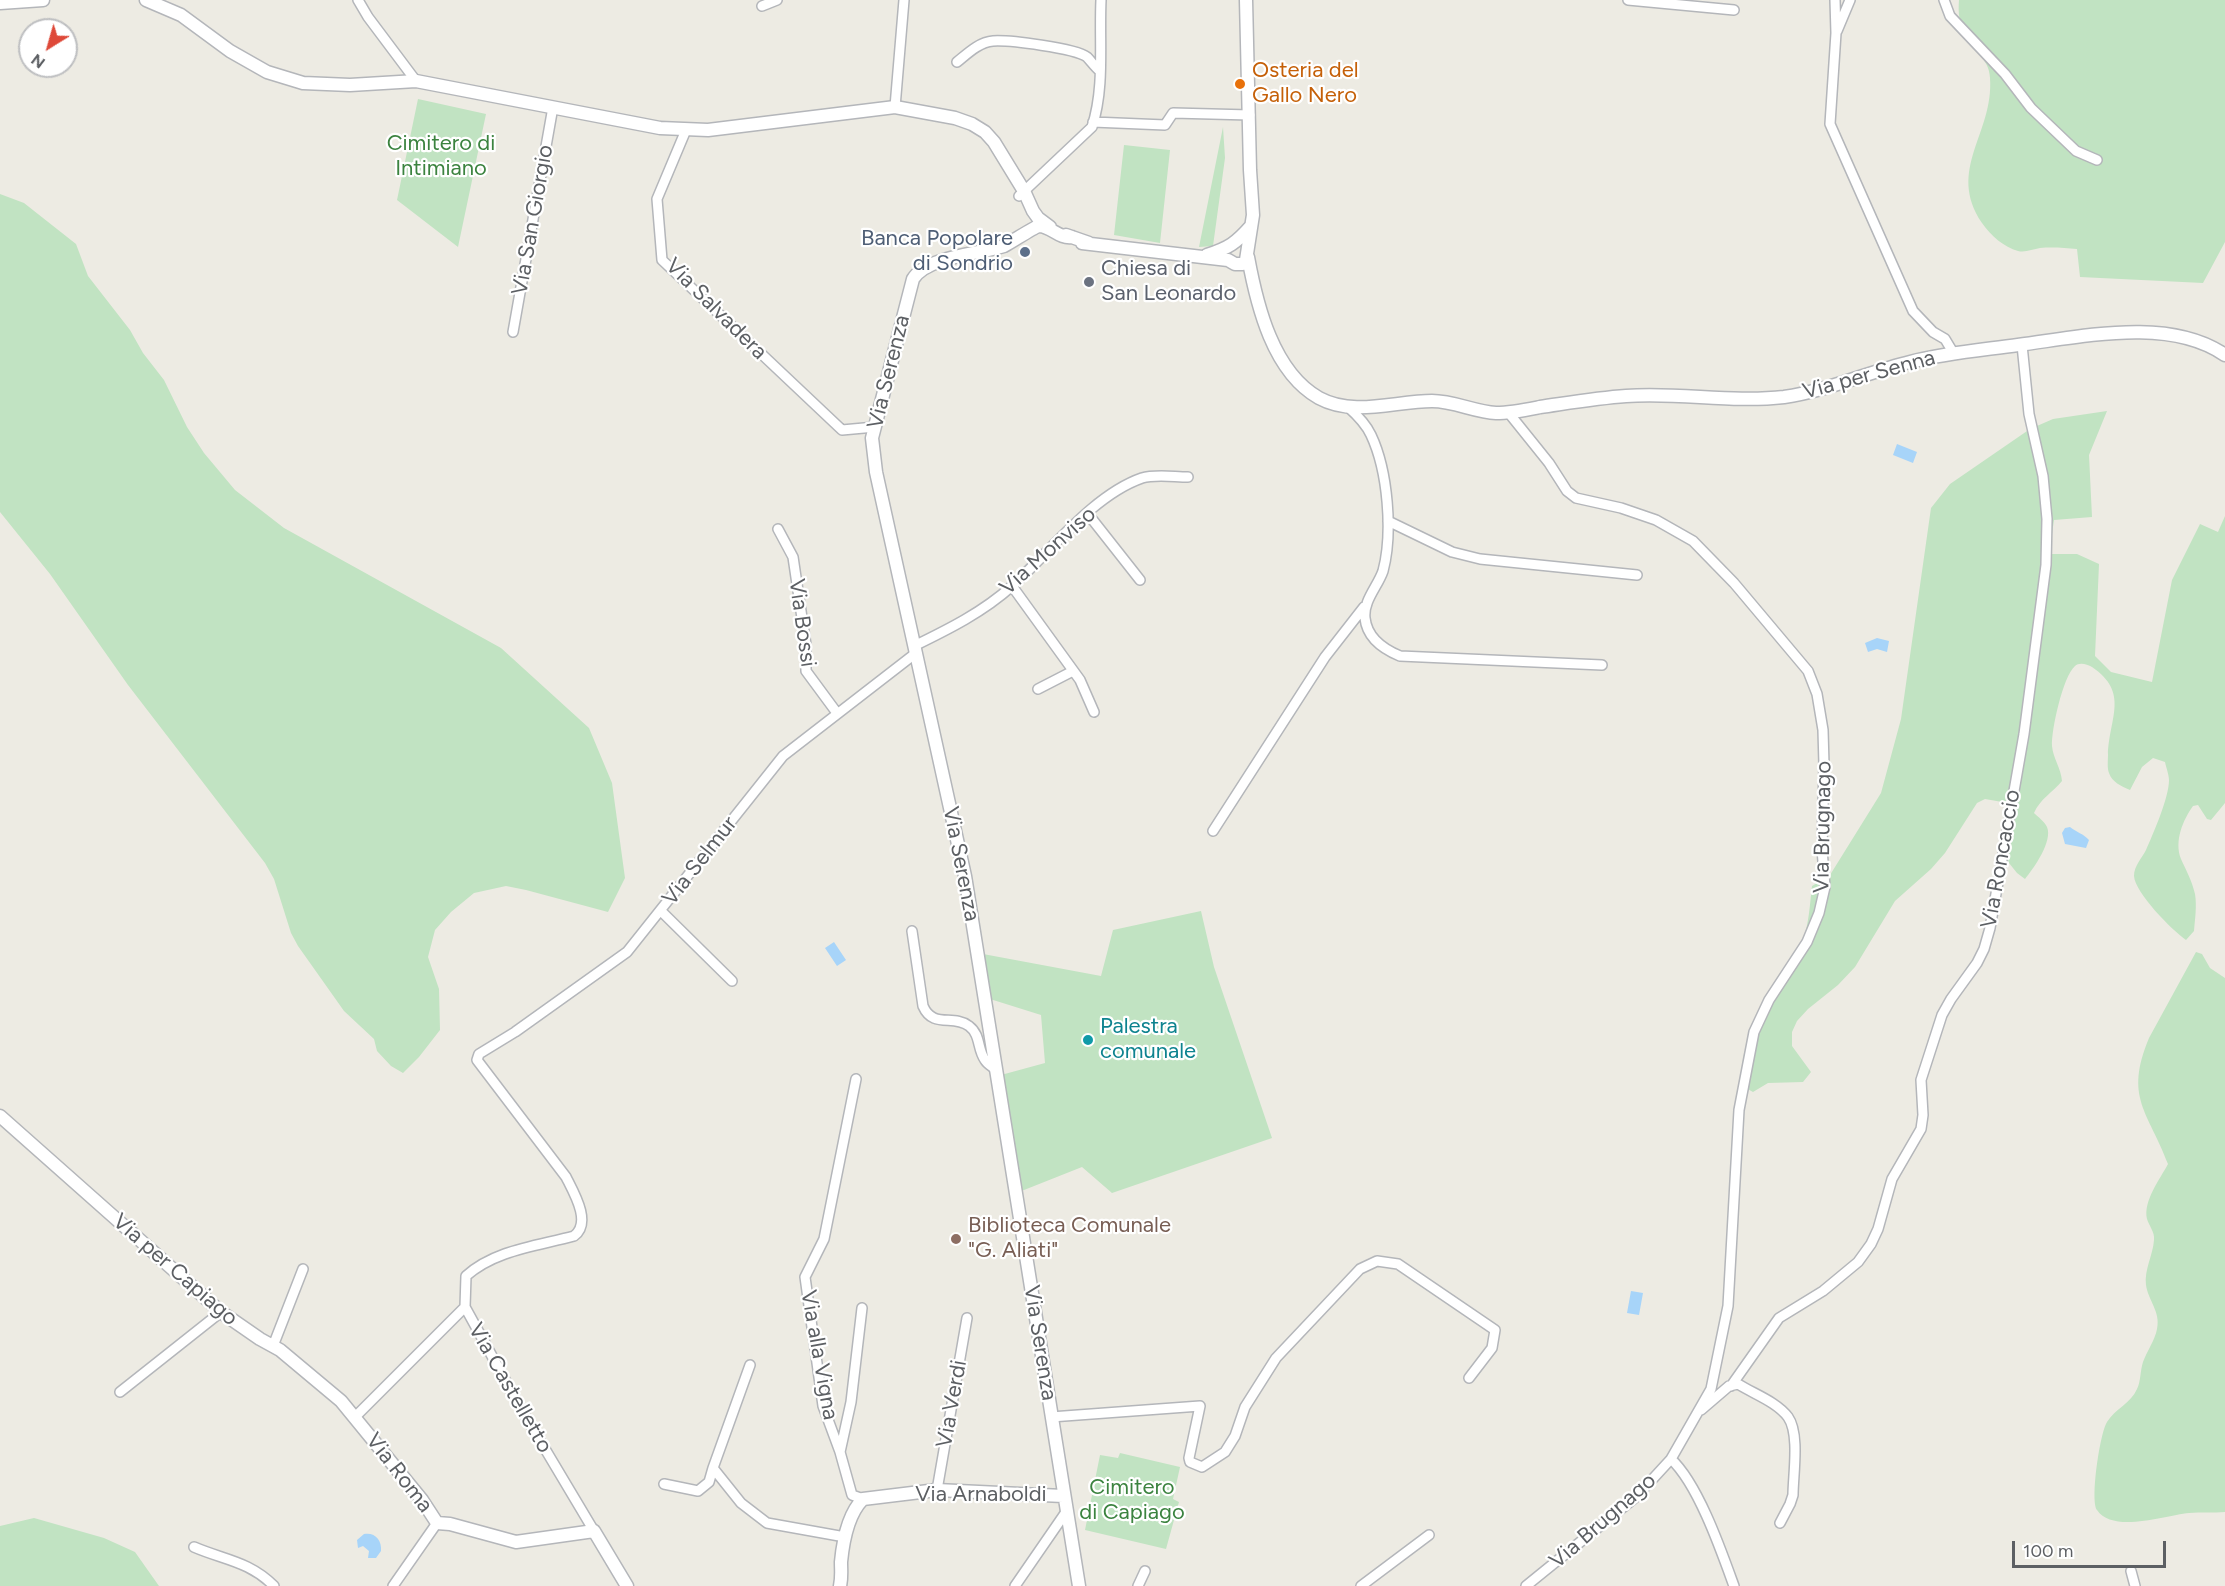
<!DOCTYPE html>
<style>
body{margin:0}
#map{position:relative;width:2225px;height:1586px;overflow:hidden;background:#edebe3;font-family:Figtree,sans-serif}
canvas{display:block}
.north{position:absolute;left:18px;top:18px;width:60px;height:60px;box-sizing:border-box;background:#fff;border:2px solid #bebfc1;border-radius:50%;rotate:217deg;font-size:16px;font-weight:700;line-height:24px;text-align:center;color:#5c5f63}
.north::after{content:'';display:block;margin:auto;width:21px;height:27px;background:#de4939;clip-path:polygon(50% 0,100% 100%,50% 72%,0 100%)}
.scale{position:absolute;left:2012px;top:1541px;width:154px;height:27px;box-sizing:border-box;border:3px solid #5c5f63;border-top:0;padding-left:8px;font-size:18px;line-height:21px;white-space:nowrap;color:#5c5f63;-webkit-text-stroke:4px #fff;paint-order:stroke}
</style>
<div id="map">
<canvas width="2225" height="1586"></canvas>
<div class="north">N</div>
<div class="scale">100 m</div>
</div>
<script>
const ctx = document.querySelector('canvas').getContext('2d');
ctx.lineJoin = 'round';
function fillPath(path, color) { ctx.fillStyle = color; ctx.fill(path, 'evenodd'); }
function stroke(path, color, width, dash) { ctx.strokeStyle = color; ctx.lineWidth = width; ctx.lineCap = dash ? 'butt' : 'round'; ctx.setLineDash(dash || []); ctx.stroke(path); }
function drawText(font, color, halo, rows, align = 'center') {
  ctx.font = font + ' Figtree,sans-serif'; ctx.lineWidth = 4.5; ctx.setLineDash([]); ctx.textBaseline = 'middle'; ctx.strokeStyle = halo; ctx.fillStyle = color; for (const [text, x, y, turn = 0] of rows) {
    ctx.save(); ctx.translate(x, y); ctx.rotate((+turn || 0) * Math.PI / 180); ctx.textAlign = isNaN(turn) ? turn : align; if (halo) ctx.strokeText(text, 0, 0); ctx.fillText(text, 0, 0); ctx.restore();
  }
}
const green = new Path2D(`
 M1959,0H2225V242L2203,283L2080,277L2077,249C2065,248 2053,247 2040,248C2033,249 2025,253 2018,251C2004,247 1991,236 1982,223C1946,169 1994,134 1990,78C1989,57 1973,53 1965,36C1959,24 1958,12 1959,0Z
 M418,99L486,114L458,247L397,200Z
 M1223,127L1225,158L1213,246L1199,247Z
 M1124,145L1170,150L1160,243L1114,235Z
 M0,194L24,203L76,244L88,276L130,330L143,353L164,380L187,427L204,453L235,490L284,528L501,648L589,728L612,783L625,878L608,912L526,890L506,886L474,893L451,912L435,930L428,957L439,989L440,1030L419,1057L403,1073L391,1066L377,1051L374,1039L344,1011L298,946L291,933L274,879L265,863L128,685L50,574L0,512Z
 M2107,411L2089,455L2092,517L2054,520L2049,554H2077L2099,564L2095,656L2111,672L2152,682L2172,580L2200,524L2218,532L2225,516V803L2211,820L2207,819L2198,805L2193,806C2183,820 2174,841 2181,859C2186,870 2192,881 2195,894C2197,906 2195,919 2194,931L2186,940C2172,930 2135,893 2134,876C2134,866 2142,858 2146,850C2153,834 2169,798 2169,780C2169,775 2166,767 2165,762L2153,758L2142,767L2130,790C2121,786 2112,782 2109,773C2107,768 2108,760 2108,755C2109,718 2130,693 2092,667C2087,664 2079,662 2075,666C2063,676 2051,731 2052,746C2053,758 2061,768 2062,781C2053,792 2040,799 2034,813C2038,817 2044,821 2047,827C2053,841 2034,868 2025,879L2017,873L2009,863L2006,853L2001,826L2008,803L1985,799L1977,803L1945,853L1931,869L1895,901L1855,967L1838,985L1808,1009L1797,1021L1792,1032V1046L1811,1072L1803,1082L1768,1083L1753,1092L1744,1087C1731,1041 1785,982 1803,940C1809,924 1810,903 1812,886L1830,875L1881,793L1901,719L1931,508L1950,484L2030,429L2053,419Z
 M1201,911L1214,967L1272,1138L1112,1193L1082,1167L1019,1192L1001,1075L1045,1063L1041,1015L990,999L983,954L1101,976L1113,930Z
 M2196,952L2202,954L2210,968L2225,978V1512C2213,1513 2201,1512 2189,1513C2166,1515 2113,1534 2097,1510C2090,1500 2100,1433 2107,1422C2115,1409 2131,1403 2137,1389C2141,1381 2140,1371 2143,1362C2147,1351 2155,1340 2157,1329C2161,1312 2148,1300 2146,1285C2144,1270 2153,1255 2154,1240C2155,1232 2149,1226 2147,1219C2143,1201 2160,1179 2168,1164C2148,1111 2124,1098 2149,1038Z
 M1120,1453L1180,1467L1173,1499L1179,1502L1166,1549L1085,1530L1100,1455L1118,1458Z
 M34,1518L104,1538L135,1552L159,1586H0V1526Z`);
const water = new Path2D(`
 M1897,444L1917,452L1913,463L1893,455Z
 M1877,638L1889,641L1887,652L1877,649L1868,652L1865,643Z
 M2070,827C2076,832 2084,834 2089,840L2086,848L2065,844L2062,833L2065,828Z
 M834,942L846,960L837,966L825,948Z
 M1631,1291L1643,1293L1639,1315L1627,1313Z
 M364,1534C375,1532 382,1540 381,1551L376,1558H368L369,1551L363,1546L358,1548L357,1540Z`);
const minor = new Path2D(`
 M358,0L368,17L416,81
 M1628,0L1734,10
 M1835,0L1836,33L1830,124L1913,311L1933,332L1945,339L1954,354
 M1944,0L1950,16L2005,74L2031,108L2076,151L2097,160
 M762,6L777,0
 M1837,31L1850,0
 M957,62C967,54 979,42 993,41C1009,40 1075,48 1087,57C1091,61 1095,67 1100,71
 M895,107L904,0
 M1093,122L1165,125L1173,113L1250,115
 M686,130L657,199L662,260L842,430L875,427
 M1019,196L1092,127C1105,87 1099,42 1101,0
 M513,332L553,107
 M1348,407C1357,415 1366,424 1371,435C1388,471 1393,533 1383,571C1378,586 1363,601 1365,618C1367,638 1383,649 1400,656L1602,665
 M1508,412L1549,463L1567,491L1576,498L1621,508L1656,520L1693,541L1734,583L1808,671L1817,694L1823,730L1824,765L1822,849L1825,887L1819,913L1807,942L1769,1000L1754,1032L1739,1110L1728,1306L1711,1389L1671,1459L1637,1496L1526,1586
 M1088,514L1140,580
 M1388,521L1452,552L1480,559L1637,575
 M778,529L793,557L806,645V671L837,713
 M1012,586L1080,680L1094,712
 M914,646C949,629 983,612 1012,586C1050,552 1093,495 1142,478C1155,474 1174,477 1188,477
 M1038,689L1073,671
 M1213,831L1325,657L1364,607
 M661,911L732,981
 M912,931L923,1006C933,1029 953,1014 969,1026C981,1035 977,1049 985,1060C987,1064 993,1067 996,1070
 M856,1079L824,1239L805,1277L823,1406L840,1452L852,1495L863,1499
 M273,1346L303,1269
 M750,1365L713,1468L741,1503L767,1523L845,1537
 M1731,1386L1779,1318L1823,1291L1858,1262L1871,1244L1878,1229L1892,1179L1921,1129L1923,1115L1921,1080L1942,1015L1951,999L1977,963L1984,949L1990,928L2024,734L2046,565L2047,519L2043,476L2029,414L2022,345
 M120,1392L221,1312
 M1701,1410L1729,1386L1738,1384C1754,1394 1777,1402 1788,1417C1800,1434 1793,1475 1793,1495L1790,1504L1780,1523
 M355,1417L465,1307
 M1051,1417L1200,1406L1189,1458L1190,1462L1202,1467L1225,1452L1235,1436L1245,1407L1276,1358L1360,1269L1377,1261L1398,1264L1495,1330L1492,1348L1469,1378
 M840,1452L851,1402L862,1308
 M1671,1459C1698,1484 1721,1550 1734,1586
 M664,1484L698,1491L709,1482L713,1468
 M937,1490L967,1318
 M594,1531L520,1407L465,1307L466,1276C495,1250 537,1246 574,1236C592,1223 574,1193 566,1177L477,1060L479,1054L515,1032L627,952L783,756L916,653
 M194,1547C224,1560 249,1561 274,1586
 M2131,1571L2135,1586
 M393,1586L437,1523
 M1015,1586L1066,1512
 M1138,1586L1145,1571
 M1361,1586L1429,1535`);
const tertiary = new Path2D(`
 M146,0L181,15L230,51L267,72L303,83L350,85L416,81L660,128L708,130L895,107L955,118L972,124L985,132L994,142L1024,191L1033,211L1038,218L1050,227
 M0,3L43,0
 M1066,235L1089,243
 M1072,237C1059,239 1051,226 1039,226C1034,227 1012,242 1004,246C980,254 927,256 913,279L872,438L876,472L965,876L1079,1586
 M1082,243L1228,260L1235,264H1243L1246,260L1253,215L1250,170L1246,0
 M1207,255C1229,248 1236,243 1251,226
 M1248,257C1257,306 1273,372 1319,398C1354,417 1395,401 1432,401C1454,401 1475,412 1496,413C1511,413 1525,410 1540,407C1568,403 1597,398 1626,396C1679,392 1731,403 1784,397C1827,391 1868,372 1910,362C1945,353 1982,350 2018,345C2081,337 2169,316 2225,355
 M0,1116L221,1312L260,1339L280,1350L341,1401L422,1500L437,1523L450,1524L516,1542L594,1531L627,1586
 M840,1586C842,1577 841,1570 841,1562C843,1541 848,1514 863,1499L937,1490L1063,1496`);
const markers = [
 [1240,84,6,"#e8710a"],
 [1025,252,6,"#5c6f8a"],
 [1089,282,6,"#6b7280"],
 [1088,1040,6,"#0f9aa8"],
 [956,1239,6,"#8d6e63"]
];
const foodNames = [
 ["Osteria del",1252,71],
 ["Gallo Nero",1252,96]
];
const parkNames = [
 ["Cimitero di",441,144],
 ["Intimiano",441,169],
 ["Cimitero",1132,1488],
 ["di Capiago",1132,1513]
];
const streetNames = [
 ["Via San Giorgio",533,220,-80],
 ["Via Salvadera",716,309,45],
 ["Via Serenza",889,372,-76],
 ["Via per Senna",1869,375,-15],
 ["Via Monviso",1048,551,-42],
 ["Via Bossi",802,623,82],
 ["Via Brugnago",1823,827,-89],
 ["Via Roncaccio",2001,859,-80],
 ["Via Selmur",700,861,-52],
 ["Via Serenza",961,864,79],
 ["Via per Capiago",175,1270,41],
 ["Via Serenza",1040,1343,81],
 ["Via alla Vigna",819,1355,80],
 ["Via Castelletto",510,1388,60],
 ["Via Verdi",952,1404,-80],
 ["Via Roma",399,1473,52],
 ["Via Arnaboldi",981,1495],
 ["Via Brugnago",1603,1521,-41]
];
const serviceNames = [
 ["Banca Popolare",1013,239],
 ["di Sondrio",1013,264]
];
const worshipNames = [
 ["Chiesa di",1101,269],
 ["San Leonardo",1101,294]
];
const cultureNames = [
 ["Palestra",1100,1027],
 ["comunale",1100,1052]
];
const educationNames = [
 ["Biblioteca Comunale",968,1226],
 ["\"G. Aliati\"",968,1251]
];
fillPath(green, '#c1e3c2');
fillPath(water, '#a7d4f9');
stroke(minor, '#b4b6ba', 12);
stroke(tertiary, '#b4b6ba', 15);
stroke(minor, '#fff', 9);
stroke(tertiary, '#fff', 12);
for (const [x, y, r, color] of markers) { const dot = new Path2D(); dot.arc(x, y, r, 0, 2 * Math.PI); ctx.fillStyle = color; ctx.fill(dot); stroke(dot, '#fff', 2); }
drawText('22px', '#c56008', '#fff', foodNames, 'left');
drawText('22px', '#3b833f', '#fff', parkNames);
drawText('22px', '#5c5f63', '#fff', streetNames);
drawText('22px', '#4e5e75', '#fff', serviceNames, 'right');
drawText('22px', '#5b616d', '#fff', worshipNames, 'left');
drawText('22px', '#0d838f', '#fff', cultureNames, 'left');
drawText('22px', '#785e54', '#fff', educationNames, 'left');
</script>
